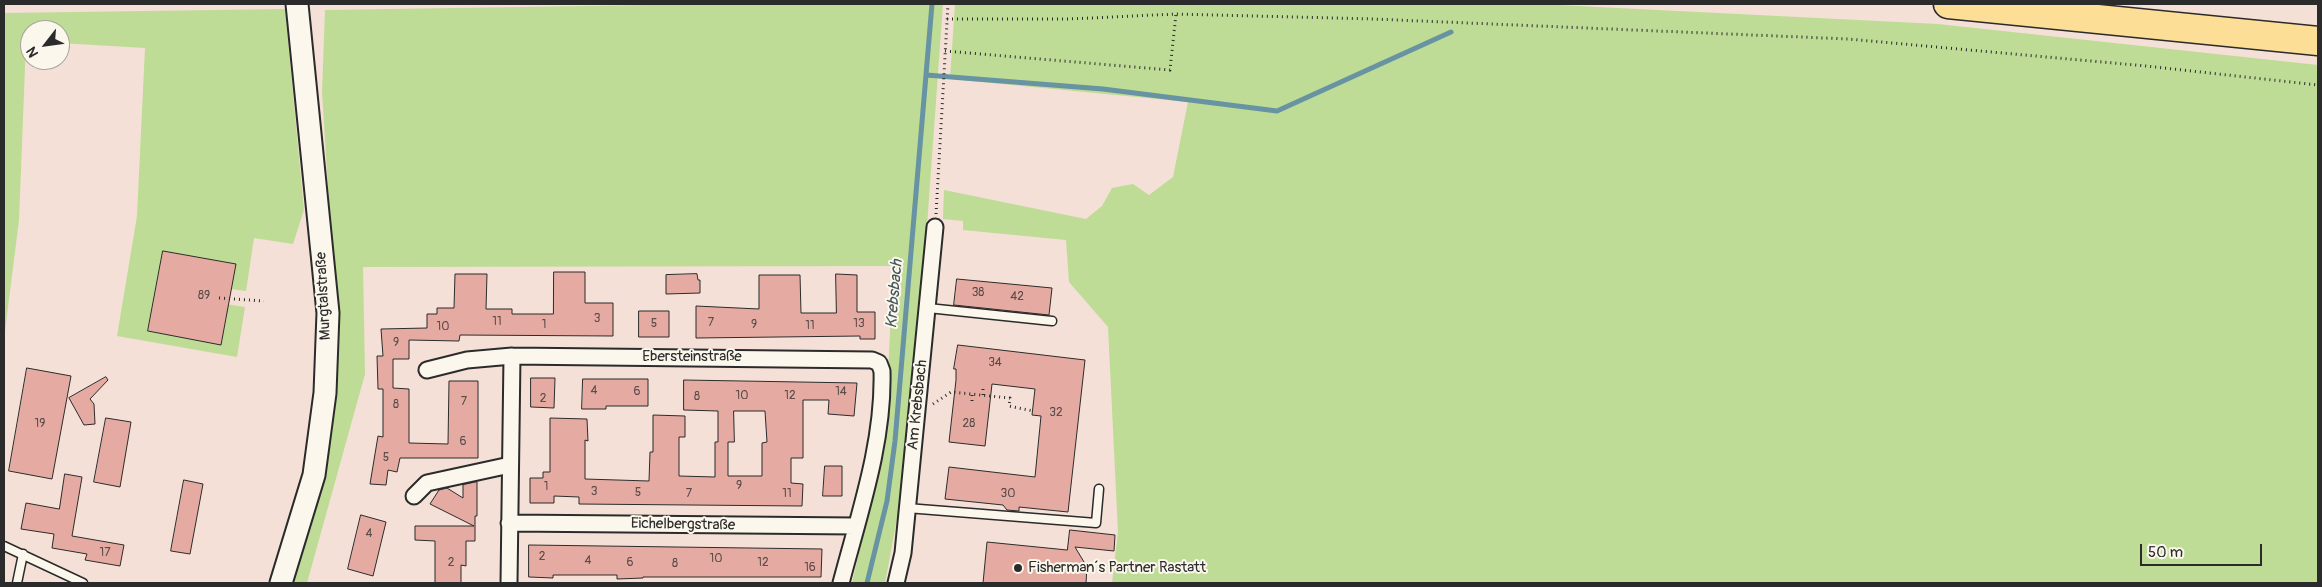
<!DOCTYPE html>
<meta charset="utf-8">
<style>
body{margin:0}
#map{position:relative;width:2322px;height:587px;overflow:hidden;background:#f4e0d6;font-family:Pangolin,sans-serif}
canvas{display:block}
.frame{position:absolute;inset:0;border:5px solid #2b2b2b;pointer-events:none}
.north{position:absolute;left:20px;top:20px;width:50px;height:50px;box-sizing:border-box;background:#fbf7ec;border:1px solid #a8a59f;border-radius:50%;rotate:240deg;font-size:14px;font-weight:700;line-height:20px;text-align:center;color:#2b2b2b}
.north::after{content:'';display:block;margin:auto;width:18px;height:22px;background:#2b2b2b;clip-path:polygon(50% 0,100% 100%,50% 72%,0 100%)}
.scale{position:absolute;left:2140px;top:544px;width:122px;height:22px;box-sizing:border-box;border:2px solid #2b2b2b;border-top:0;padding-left:6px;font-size:15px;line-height:18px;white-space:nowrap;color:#2b2b2b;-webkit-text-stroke:4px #fbf7ec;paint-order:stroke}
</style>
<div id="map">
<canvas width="2322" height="587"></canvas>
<div class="frame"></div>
<div class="north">N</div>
<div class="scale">50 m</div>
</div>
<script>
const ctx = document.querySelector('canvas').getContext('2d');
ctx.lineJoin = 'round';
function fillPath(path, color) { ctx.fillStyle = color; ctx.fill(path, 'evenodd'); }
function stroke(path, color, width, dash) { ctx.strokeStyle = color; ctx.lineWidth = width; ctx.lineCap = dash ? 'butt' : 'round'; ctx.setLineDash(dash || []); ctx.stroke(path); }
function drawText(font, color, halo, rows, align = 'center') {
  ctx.font = font + ' Pangolin,sans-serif'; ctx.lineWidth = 4; ctx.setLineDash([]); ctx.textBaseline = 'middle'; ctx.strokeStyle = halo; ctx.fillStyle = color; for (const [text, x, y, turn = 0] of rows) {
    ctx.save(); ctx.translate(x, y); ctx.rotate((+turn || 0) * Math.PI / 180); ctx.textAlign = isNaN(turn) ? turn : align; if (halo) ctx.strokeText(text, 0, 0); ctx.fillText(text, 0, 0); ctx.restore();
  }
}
const green = new Path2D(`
 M716,4H943L927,226L899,508L885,583H852L885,441L893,266L363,267L365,374L307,583H289L333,266L322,92L325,10Z
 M955,4H1538L1938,24L2318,65V583H1112L1118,532L1108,327L1069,282L1066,240L963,230V221L943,219L944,190L1086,219L1102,206L1112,188L1133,184L1149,195L1173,177L1188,102L950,79Z
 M285,9L304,210L293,244L254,238L246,291L231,289L235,264L163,251L148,331L221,344L227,315L219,303L245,307L237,357L117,336L137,216L145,48L60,43V30H30V41L26,42L19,220L4,339V13Z`);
const stream = new Path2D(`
 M926,75L1103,89L1277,111L1451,32
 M867,583L887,501L895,441L932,4`);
const building = new Path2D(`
 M163,251L236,264L221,345L148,331Z
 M554,272H585V303H613V336L460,335L459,341L409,340V359H393V388L409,389V443L448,444L449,381H478V458H400L397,472L388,470L386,485L370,484L378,436L383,437V389H378L377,356H383L381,329L427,328V314H437V308H454L455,274H487L486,309H512V314H553Z
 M697,274L698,280H700V293L666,294V275Z
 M836,274L857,275V312H875V339H860V336L696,338V306L759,309V275H800L801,313H836Z
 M957,279L1052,288L1049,315L954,305Z
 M639,311H669V337H639Z
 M958,345L1085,360L1068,512L1019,507V511L1007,510L1003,505L945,499L949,467L1035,477L1041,416L1032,415L1035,389L992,384L985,446L949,442L956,380V369H954Z
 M27,368L71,376L52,479L9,471Z
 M106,377L108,380L90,399L94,404L95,424L84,425L69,398Z
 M531,378H555L554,408L531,407Z
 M583,379H648V406H606V409H582Z
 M684,380L857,383L854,416L828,414L829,400H803V458H791V483L803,484L802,506L579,504V497L554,496V503H530V478H543V472H550V418L587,419L588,441L585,440V479L649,481L650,452H653V415L685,416V437H679V476L715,477V442H718V411L684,410ZM734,411H765L767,442L762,443V476H728V442H734Z
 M106,418L131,422L120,487L94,482Z
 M825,466H842V496H823Z
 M65,474L82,477L72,536L124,545L120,566L85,560L87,554L52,548L54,534L21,529L26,503L59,509Z
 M184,480L203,484L190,554L171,551Z
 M477,482V516H475V541H466V566L461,565V583H435V541L415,540V526H474L430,504L439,490L447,488L463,498V485Z
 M361,515L386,522L373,576L348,569Z
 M1070,530L1115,535L1114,551L1075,547L1087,567L1086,583H983L987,542L1067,550Z
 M529,545L822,549L821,577H643V578L617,579V575H553V578L529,577Z`);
const path = new Path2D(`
 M947,19H1069L1176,14L1373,19L1848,39L2146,66L2318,85
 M945,51L1170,70L1176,14
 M936,214L948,4
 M219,298L264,301
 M983,395V386
 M972,401V394
 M933,404L951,392L1010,398L1009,406L1033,411`);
const service = new Path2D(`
 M928,308L1052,321
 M907,508L1096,523L1099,489
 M4,546L83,583
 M17,583L23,554`);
const minor = new Path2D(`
 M427,370L467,360L512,356L872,360L879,363L882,371C884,443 859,514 841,583
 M414,496L427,483L510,465
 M509,523L856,526
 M509,583L512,356
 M896,583L903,553L935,227`);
const secondary = new Path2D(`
 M281,583L314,475L325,393L328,313L297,4`);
const motorway = new Path2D(`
 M1948,4L2318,41`);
const markers = [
 [1018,568,5,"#2b2b2b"]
];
const numberNames = [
 ["38",978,293],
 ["89",204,296],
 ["42",1017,297],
 ["3",597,319],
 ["11",497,322],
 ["7",711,323],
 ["5",654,324],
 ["13",859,324],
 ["1",544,325],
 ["9",754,325],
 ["11",810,326],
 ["10",443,327],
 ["9",396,343],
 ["34",995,363],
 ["4",594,391],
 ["6",637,392],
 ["14",841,392],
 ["10",742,396],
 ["12",790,396],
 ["8",697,397],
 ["2",543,399],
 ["7",464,402],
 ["8",396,405],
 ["32",1056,413],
 ["19",40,424],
 ["28",969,424],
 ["6",463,442],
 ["5",386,458],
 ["9",739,486],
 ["1",546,487],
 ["3",594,492],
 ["5",638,493],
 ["7",689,494],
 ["11",787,494],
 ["30",1008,494],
 ["4",369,534],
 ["17",105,553],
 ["2",542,557],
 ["10",716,559],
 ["4",588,561],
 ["2",451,563],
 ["6",630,563],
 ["12",763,563],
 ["8",675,564],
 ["16",810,568]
];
const streetNames = [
 ["Murgtalstraße",324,296,-93],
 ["Ebersteinstraße",692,357],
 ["Am Krebsbach",918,405,-84],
 ["Eichelbergstraße",683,525,1]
];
const poiNames = [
 ["Fisherman´s Partner Rastatt",1028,568]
];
const waterNames = [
 ["Krebsbach",895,294,-85]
];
fillPath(green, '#bedc95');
stroke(stream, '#6893a2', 5);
fillPath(building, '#e5aba2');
stroke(building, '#2b2b2b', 1);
stroke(service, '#2b2b2b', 11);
stroke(minor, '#2b2b2b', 19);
stroke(secondary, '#2b2b2b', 25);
stroke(motorway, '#2b2b2b', 31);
stroke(path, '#2b2b2b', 3, [1, 4]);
stroke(service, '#fbf7ec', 8);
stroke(minor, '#fbf7ec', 15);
stroke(secondary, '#fbf7ec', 21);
stroke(motorway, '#fcde96', 28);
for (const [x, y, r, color] of markers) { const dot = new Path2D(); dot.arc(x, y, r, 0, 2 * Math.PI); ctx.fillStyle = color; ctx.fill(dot); stroke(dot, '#fbf7ec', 2); }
drawText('12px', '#5a4b49', null, numberNames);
drawText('15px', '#2b2b2b', '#fbf7ec', streetNames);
drawText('15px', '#2b2b2b', '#fbf7ec', poiNames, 'left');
drawText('italic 16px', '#44565c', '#fbf7ec', waterNames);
</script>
